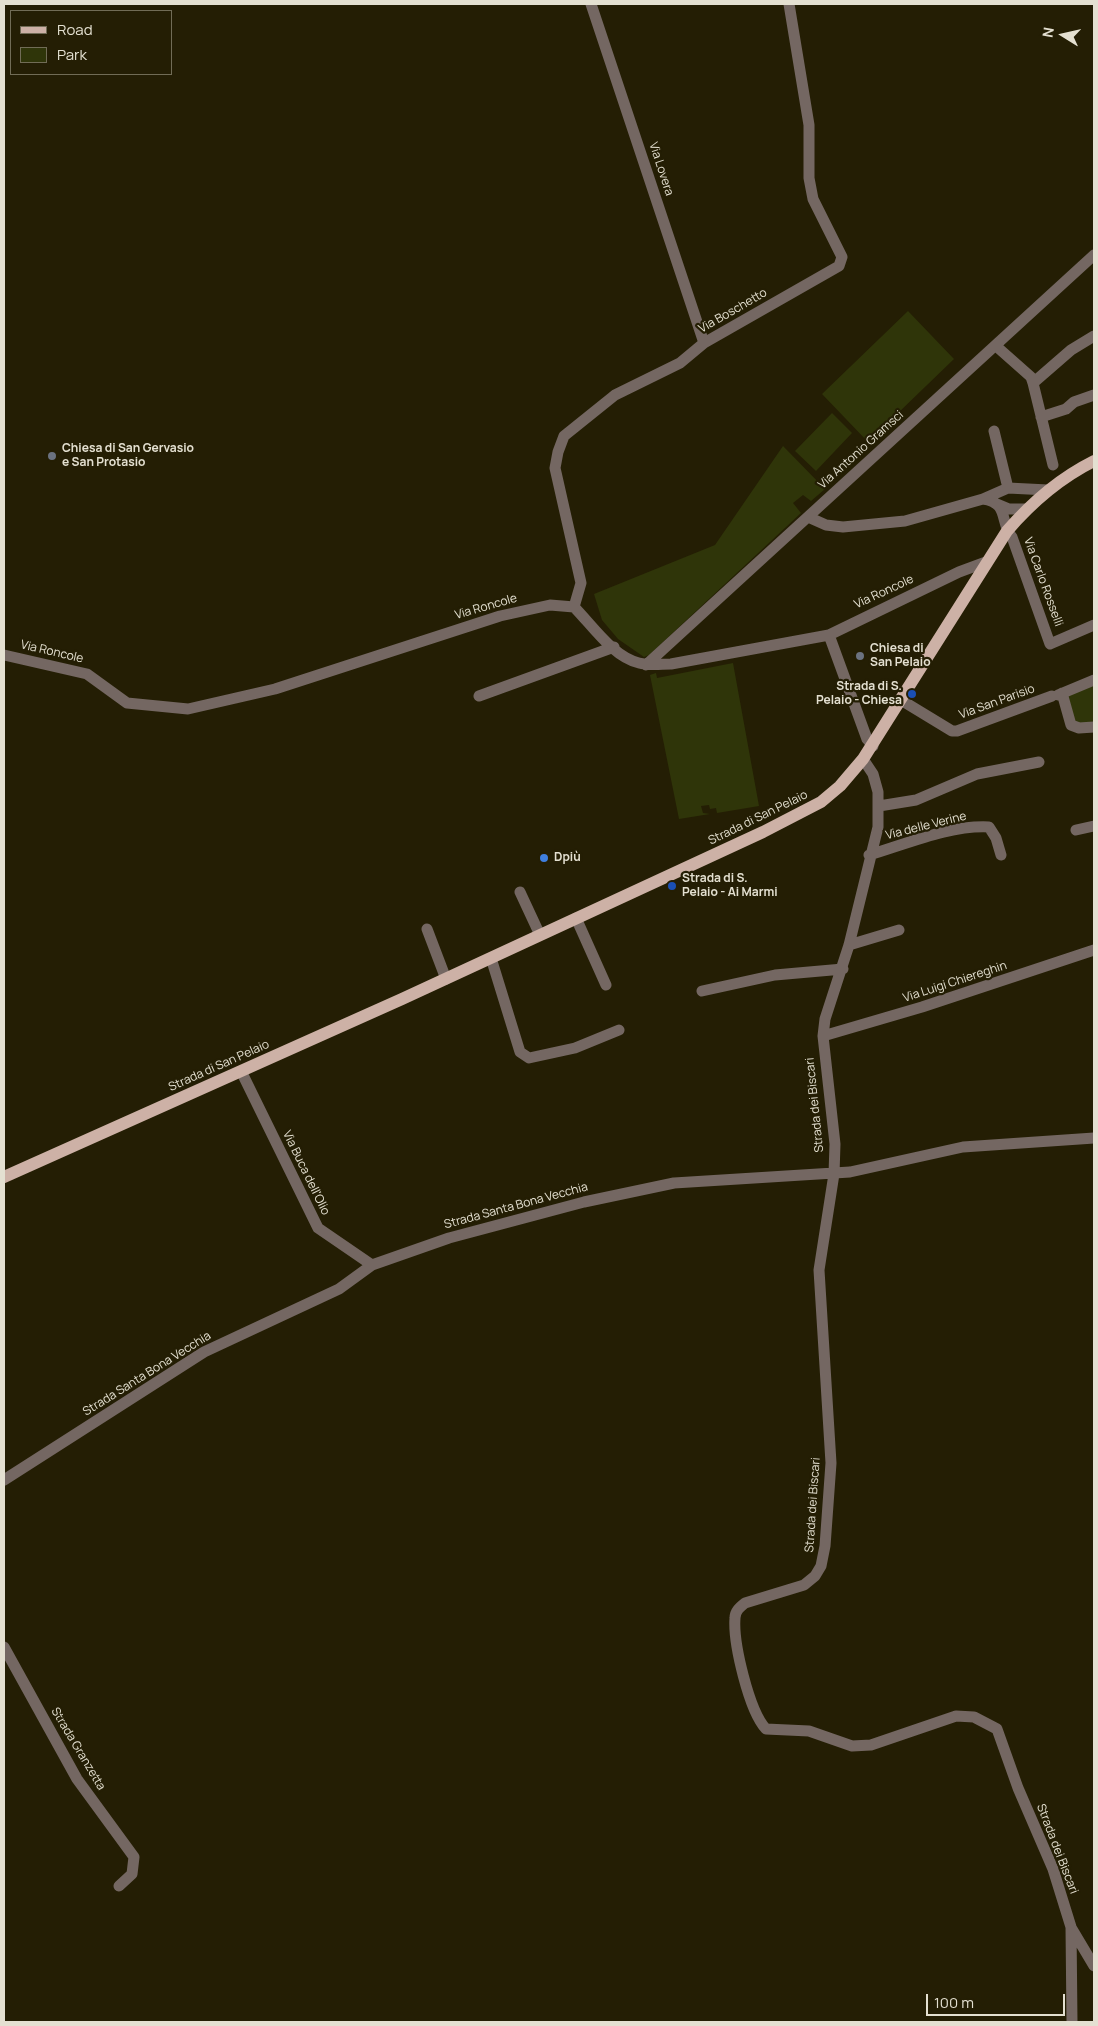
<!DOCTYPE html>
<meta charset="utf-8">
<style>
body{margin:0}
#map{position:relative;width:1098px;height:2026px;overflow:hidden;background:#241e04;font-family:Manrope,sans-serif}
canvas{display:block}
.frame{position:absolute;inset:0;border:5px solid #e4e0d1;pointer-events:none}
.legend{position:absolute;left:10px;top:10px;width:162px;height:65px;box-sizing:border-box;background:#241e04;border:1px solid #716c56;margin:0;padding:6px 9px;list-style:none;font-size:15px;color:#e4e0d1}
.legend li{display:flex;align-items:center;gap:10px;height:25px}
.legend b{width:25px;border:1px solid #716c56}
.north{position:absolute;left:1038px;top:10px;width:50px;height:50px;-webkit-text-stroke:4px #241e04;paint-order:stroke;rotate:280deg;font-size:14px;font-weight:700;line-height:20px;text-align:center;color:#e4e0d1}
.north::after{content:'';display:block;margin:auto;width:18px;height:22px;background:#e4e0d1;clip-path:polygon(50% 0,100% 100%,50% 72%,0 100%)}
.scale{position:absolute;left:926px;top:1994px;width:139px;height:22px;box-sizing:border-box;border:2px solid #e4e0d1;border-top:0;padding-left:6px;font-size:15px;line-height:18px;white-space:nowrap;color:#e4e0d1;-webkit-text-stroke:4px #241e04;paint-order:stroke}
</style>
<div id="map">
<canvas width="1098" height="2026"></canvas>
<div class="frame"></div>
<ul class="legend">
<li><b style="height:6px;background:#cdb1a6"></b>Road</li>
<li><b style="height:14px;background:#2f3509"></b>Park</li>
</ul>
<div class="north">N</div>
<div class="scale">100 m</div>
</div>
<script>
const ctx = document.querySelector('canvas').getContext('2d');
ctx.lineJoin = 'round';
function fillPath(path, color) { ctx.fillStyle = color; ctx.fill(path, 'evenodd'); }
function stroke(path, color, width, dash) { ctx.strokeStyle = color; ctx.lineWidth = width; ctx.lineCap = dash ? 'butt' : 'round'; ctx.setLineDash(dash || []); ctx.stroke(path); }
function drawText(font, color, halo, rows, align = 'center') {
  ctx.font = font + ' Manrope,sans-serif'; ctx.lineWidth = 4.5; ctx.setLineDash([]); ctx.textBaseline = 'middle'; ctx.strokeStyle = halo; ctx.fillStyle = color; for (const [text, x, y, turn = 0] of rows) {
    ctx.save(); ctx.translate(x, y); ctx.rotate((+turn || 0) * Math.PI / 180); ctx.textAlign = isNaN(turn) ? turn : align; if (halo) ctx.strokeText(text, 0, 0); ctx.fillText(text, 0, 0); ctx.restore();
  }
}
const green = new Path2D(`
 M908,311L954,359L868,442L822,394Z
 M832,413L852,433L816,471L795,451Z
 M783,446L825,489L811,501L803,495L793,503L801,513L649,655L644,657L618,639L602,620L594,594L715,545Z
 M733,663L759,806L717,813L716,808L710,809L709,805L701,806L703,813L710,814L679,819L650,675L656,673L657,678Z
 M1094,680V727L1079,728L1062,693Z`);
const minor = new Path2D(`
 M591,4L704,343
 M996,346L1031,377L1033,383L1053,465
 M1033,383L1071,350L1094,336
 M1041,417L1066,409L1074,402L1094,395
 M994,431L1008,488
 M983,499C1010,503 999,522 1012,537L1050,644L1094,625
 M997,504L1009,509H1026
 M808,517L826,525L843,527L905,521L983,499L1008,488L1048,490
 M574,607L581,583L555,468L558,452L564,436L615,395L680,363L704,343L839,266L842,257L813,199L809,178V125L789,4
 M829,635L867,739L873,746
 M4,655L87,674L127,703L188,709L275,689L500,616L550,605L574,607C592,625 613,657 639,663C650,666 661,664 671,664L829,635L959,572L986,562
 M646,665L1094,255
 M1062,693L1071,725L1079,728L1094,727
 M1058,695L1094,680
 M479,696L614,647
 M901,700L952,731H957L1052,696
 M863,759L873,774L878,792V827L849,945L825,1019L823,1036L835,1144L834,1174L819,1270L831,1463L825,1546L821,1566L815,1576L804,1585L745,1603C740,1607 735,1611 735,1618C733,1643 749,1711 766,1729L809,1731L852,1746L871,1745L956,1716L974,1717L997,1729L1018,1788L1053,1869L1071,1927L1072,2022
 M879,806L916,800L977,774L1039,762
 M1076,830L1094,826
 M869,855C907,844 949,825 989,827L996,838L1001,855
 M520,892L540,935
 M576,918L606,985
 M427,929L446,979
 M849,945L899,930
 M491,958L520,1052L529,1058L575,1048L619,1030
 M702,991L775,975L843,969
 M823,1036L922,1007L1094,950
 M241,1071L318,1228L372,1265
 M4,1480L204,1352L339,1289L372,1265L449,1238L584,1202L674,1183L850,1172L963,1147L1094,1138
 M4,1647L77,1779L134,1857L132,1874L119,1886
 M1072,1929L1094,1966`);
const major = new Path2D(`
 M4,1177L402,999L763,832L821,802L840,786L863,759L1007,531C1032,502 1060,478 1094,461`);
const markers = [
 [52,456,5,"#6b7280"],
 [860,656,5,"#6b7280"],
 [912,694,5,"#1a4fb4"],
 [544,858,5,"#3f7fe0"],
 [672,886,5,"#1a4fb4"]
];
const streetNames = [
 ["Via Lovera",661,169,72],
 ["Via Boschetto",733,311,-30],
 ["Via Antonio Gramsci",861,450,-42],
 ["Via Carlo Rosselli",1043,582,70],
 ["Via Roncole",884,592,-25],
 ["Via Roncole",486,607,-16],
 ["Via Roncole",52,652,13],
 ["Via San Parisio",997,702,-20],
 ["Strada di San Pelaio",758,818,-26],
 ["Via delle Verine",926,826,-14],
 ["Via Luigi Chiereghin",955,982,-18],
 ["Strada di San Pelaio",219,1066,-24],
 ["Strada dei Biscari",815,1105,-96],
 ["Via Buca dell'Olio",306,1173,64],
 ["Strada Santa Bona Vecchia",516,1206,-15],
 ["Strada Santa Bona Vecchia",147,1374,-32],
 ["Strada dei Biscari",813,1505,-86],
 ["Strada Granzetta",78,1749,59],
 ["Strada dei Biscari",1057,1849,69]
];
const poiNames = [
 ["Chiesa di San Gervasio",62,449],
 ["e San Protasio",62,463],
 ["Chiesa di",870,649],
 ["San Pelaio",870,663],
 ["Strada di S.",902,687,"right"],
 ["Pelaio - Chiesa",902,701,"right"],
 ["Dpiù",554,858],
 ["Strada di S.",682,879],
 ["Pelaio - Ai Marmi",682,893]
];
fillPath(green, '#2f3509');
stroke(minor, '#746762', 11);
stroke(major, '#cdb1a6', 12);
for (const [x, y, r, color] of markers) { const dot = new Path2D(); dot.arc(x, y, r, 0, 2 * Math.PI); ctx.fillStyle = color; ctx.fill(dot); stroke(dot, '#241e04', 2); }
drawText('12px', '#e4e0d1', '#241e04', streetNames);
drawText('bold 12px', '#e4e0d1', '#241e04', poiNames, 'left');
</script>
